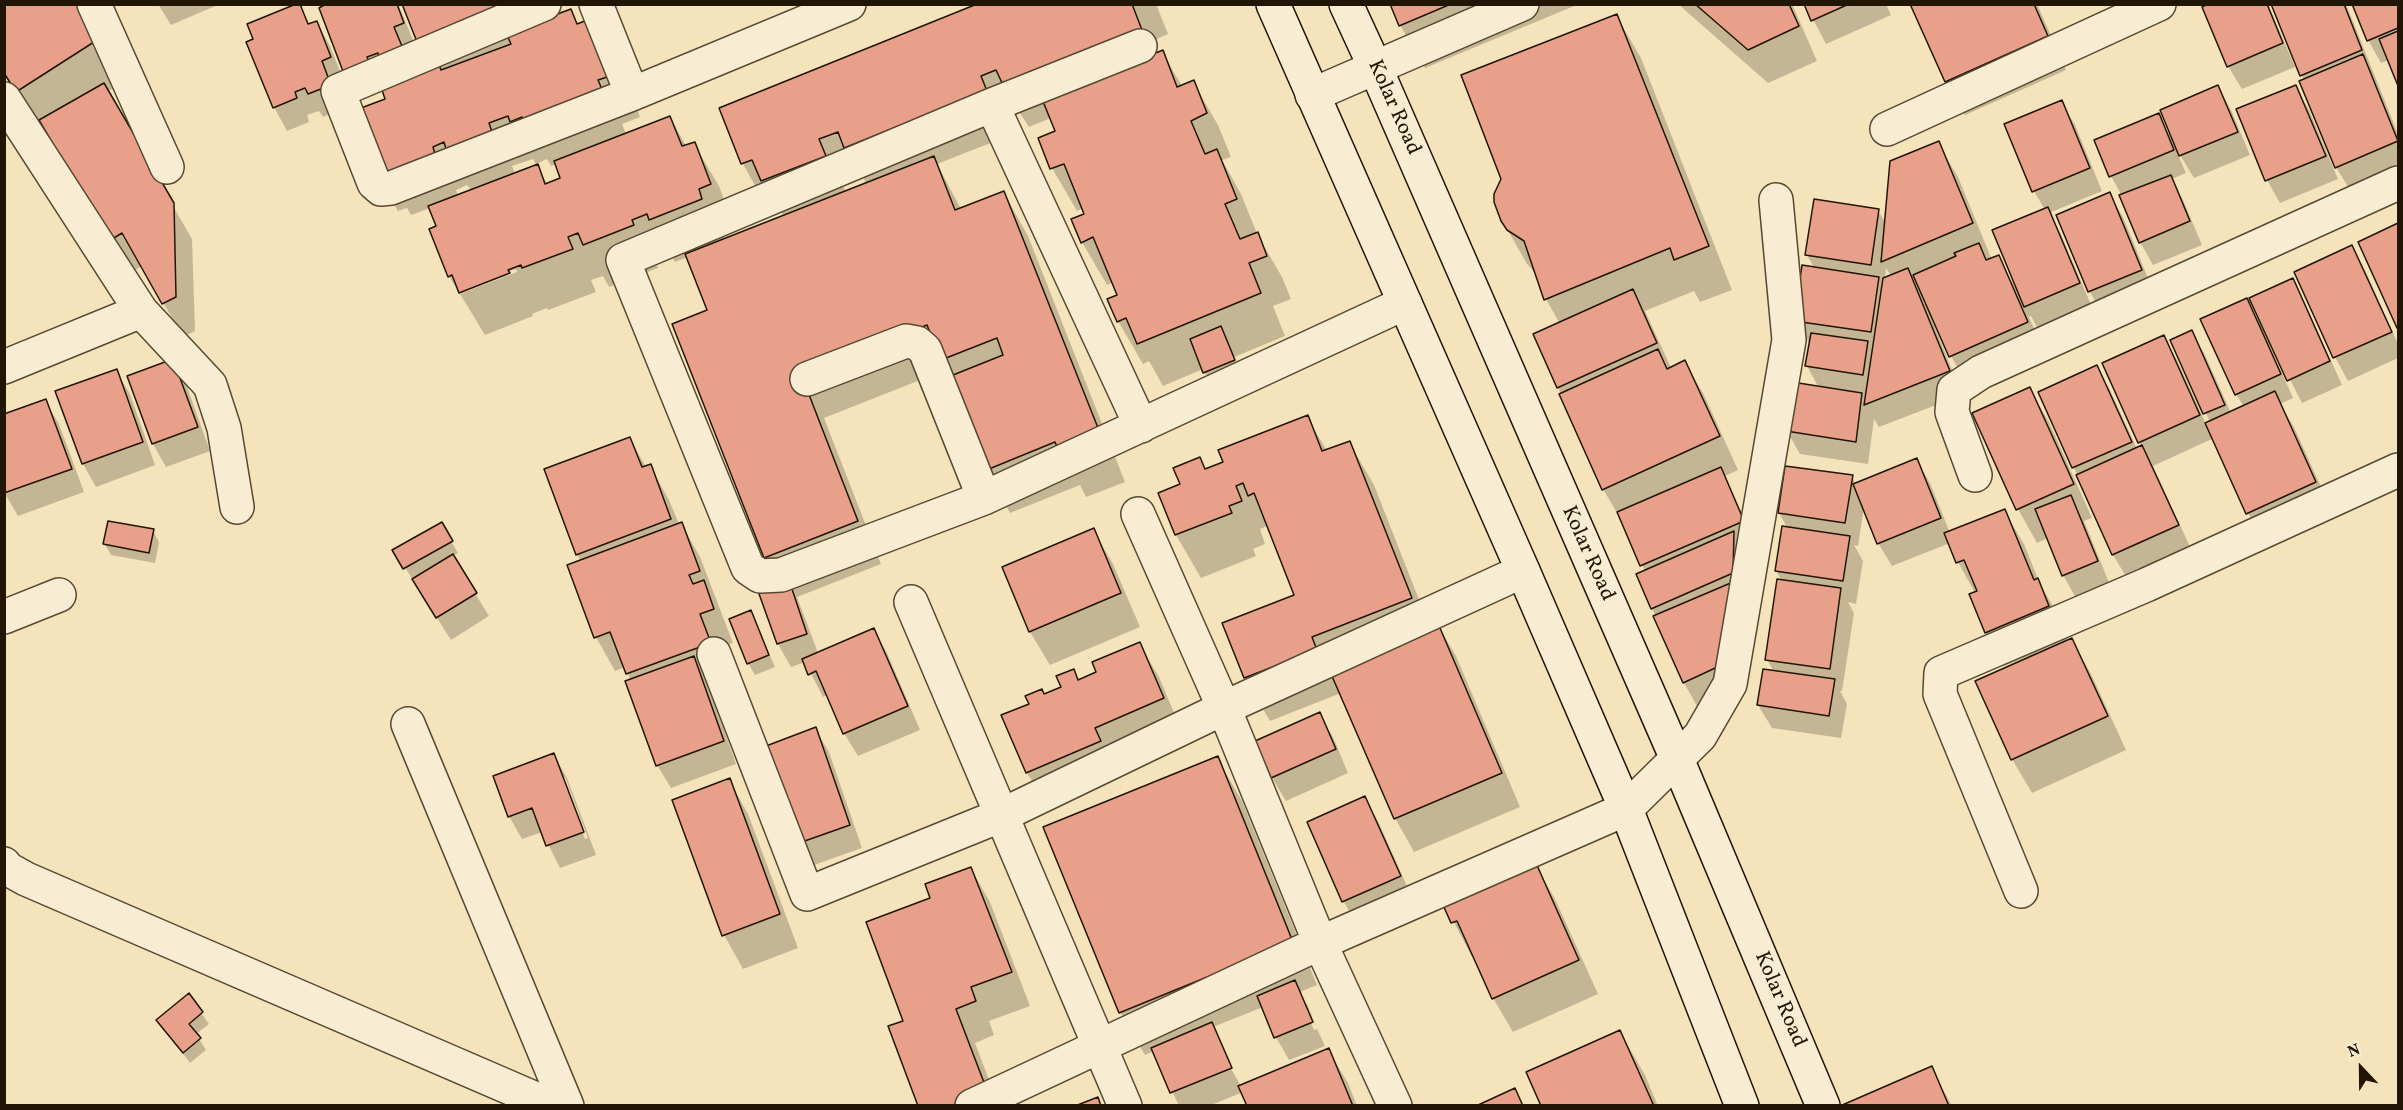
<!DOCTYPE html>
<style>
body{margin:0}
#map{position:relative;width:2403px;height:1110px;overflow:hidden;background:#f5e4bb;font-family:Vollkorn,serif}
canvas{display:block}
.frame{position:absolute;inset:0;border:6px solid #211505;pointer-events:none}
.north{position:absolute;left:2331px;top:1038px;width:60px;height:60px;-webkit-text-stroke:4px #f8edd3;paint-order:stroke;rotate:338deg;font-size:16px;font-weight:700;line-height:24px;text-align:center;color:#211505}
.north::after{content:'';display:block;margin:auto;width:21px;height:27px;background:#211505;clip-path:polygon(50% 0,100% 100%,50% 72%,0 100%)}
</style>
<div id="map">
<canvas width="2403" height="1110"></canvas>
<div class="frame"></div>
<div class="north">N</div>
</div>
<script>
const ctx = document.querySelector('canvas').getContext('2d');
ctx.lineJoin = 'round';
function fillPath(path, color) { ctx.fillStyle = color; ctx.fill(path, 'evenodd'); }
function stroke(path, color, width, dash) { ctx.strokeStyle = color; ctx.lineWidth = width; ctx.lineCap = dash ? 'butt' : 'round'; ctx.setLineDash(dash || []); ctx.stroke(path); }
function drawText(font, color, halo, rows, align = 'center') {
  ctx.font = font + ' Vollkorn,serif'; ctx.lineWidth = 5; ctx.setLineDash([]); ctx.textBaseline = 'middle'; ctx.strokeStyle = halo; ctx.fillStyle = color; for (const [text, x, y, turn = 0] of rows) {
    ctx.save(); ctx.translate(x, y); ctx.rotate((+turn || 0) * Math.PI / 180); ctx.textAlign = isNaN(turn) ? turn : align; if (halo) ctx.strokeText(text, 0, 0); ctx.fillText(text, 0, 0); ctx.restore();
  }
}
const shadow = new Path2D(`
 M4,4H81L118,85L107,92L192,239L195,331L183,337L142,266L130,273L47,131L42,134L4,75Z
 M158,4H220L171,25Z
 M327,4H398L416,47L529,26L570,11L579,25L619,61L640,117L622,124L626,134L670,117L686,146L694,144L719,186L734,227L722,232L725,240L784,217L776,203L767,207L743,164L721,108L981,4H1156L1168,34L1152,41L1158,54L1162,52L1182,86L1193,82L1218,125L1231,157L1222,160L1241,194L1258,236L1282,277L1291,299L1273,306L1285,336L1234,357L1240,372L1211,384L1203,369L1163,386L1149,361L1143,364L1118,321L1119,296L1114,282L1107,285L1082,242L1086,214L1083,208L1077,211L1052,168L1057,132L1051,118L1029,127L1020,113L1004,119L1011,135L937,164L961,209L1004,193L1028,236L1125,482L1086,497L1080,485L1010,513L986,470L948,369L824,418L881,564L797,597L818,653L874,630L887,653L920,730L858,756L844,733L828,694L823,697L805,662L791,667L778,644L760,592L781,585L765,558L674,325L709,311L688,257L675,262L672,257L656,264L658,268L609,287L603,276L591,280L596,292L548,310L547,308L532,314L533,316L485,335L449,276L438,227L430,208L411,215L407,208L398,211L373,169L387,99L383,87ZM533,159L537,166L515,174L512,166ZM547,159L551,166L557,164L562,179L548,185L536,164ZM861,175L867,184L846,192L842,183ZM467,185L472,191L458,196L456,190ZM516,269L517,272L460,294V291Z
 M1392,4H1579L1425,68L1400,25Z
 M1678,4H1792L1817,61L1768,83Z
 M1805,4H1886L1891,15L1826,44Z
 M1912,4H2037L2066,70L1965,115L1946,82Z
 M2212,4H2268L2295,67L2242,89L2228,66Z
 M2273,4H2346L2398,134V170L2350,190L2336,167L2304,80Z
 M2354,4H2398V82L2389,60L2381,63L2368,40Z
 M299,5L310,25L317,23L330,46L344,81L343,109L323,117L319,111L307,115L309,122L287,131L274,107Z
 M1616,15L1641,58L1732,290L1700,302L1694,291L1645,311L1671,368L1685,362L1704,395L1738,470L1725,476L1756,544L1738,686L1697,706L1684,683L1652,608L1645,571L1623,523L1603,489L1558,387L1560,324L1546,299L1537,275L1527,264L1502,220Z
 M2218,87L2231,110L2250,155L2194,178L2180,155H2178L2186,173L2172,179L2183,200L2202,245L2153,265L2140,242L2122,196L2111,176L2158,115L2170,136Z
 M2296,87L2309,110L2338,179L2280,203L2267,180Z
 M2061,102L2075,125L2102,191L2049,213L2060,232L2092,307L2038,329L2031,316L2029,317L2046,356L1970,390L1951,356L1937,326L1935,327L1962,395L1879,427L1874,419L1868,464L1800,454L1787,431L1819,388L1807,366L1810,344L1795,320L1815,269L1807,255L1878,211L1886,223L1938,143L1958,177L1992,260L1998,257L2015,287L2017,286L2045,210L2034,191ZM1886,268L1891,276L1885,279Z
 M2109,194L2123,217L2154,293L2103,315L2090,292L2058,216Z
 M2398,225V327L2360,242Z
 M2352,247L2365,270L2398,344V358L2348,381L2335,357L2296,272Z
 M2292,280L2305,303L2342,385L2302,403L2271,342L2269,344L2293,398L2280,404L2294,427L2334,516L2267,547L2248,513L2214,438L2153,466L2191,549L2127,578L2113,555L2040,392L2097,367L2110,390L2137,449L2142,447L2104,364L2163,337L2177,360L2206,424L2210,422L2172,341L2191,332L2205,355L2231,413L2244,407L2236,394L2246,300L2262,327Z
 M173,361L186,384L210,451L166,467L153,444Z
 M116,371L130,394L155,465L96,487L83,464Z
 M2029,388L2049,422L2092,518L2084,521L2110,585L2076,598L2063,575L2048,538L2037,543L2018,509Z
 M45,401L59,424L84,492L18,516L4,492Z
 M1307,417L1327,451L1349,442L1374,485L1429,625L1436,622L1456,656L1520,807L1414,852L1395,818L1341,693L1270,721L1245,678L1224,624L1296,595L1267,526L1260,529L1265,544L1253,549L1256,556L1201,578L1176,535L1159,493L1182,485L1200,459L1206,470L1225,463Z
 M630,439L646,467L650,466L669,500L679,524L681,523L700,557L733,643L718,648L729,677L708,685L736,764L671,788L657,765L631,681L625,667L615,671L596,637L581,561L577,554Z
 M1916,460L1930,483L1950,533L2004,511L2024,544L2040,584L2057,613L2068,642L2072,640L2091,674L2126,750L2032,793L2012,759L2027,657L2005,666L1986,632L1975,593L1958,562L1950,543L1892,566L1878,543L1864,507L1858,546L1854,545L1863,561L1856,604L1848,602L1854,613L1842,691H1840L1847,704L1841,738L1772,728L1758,705L1774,672L1767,659L1782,581L1776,571L1788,529L1779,513L1852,477L1856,484Z
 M441,524L458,553L452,556L489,616L451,640L394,550Z
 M1093,530L1113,564L1140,627L1050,665L1030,632L1004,567Z
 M153,531L159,542L155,563L111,555L105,544Z
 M751,612L775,667L755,675L748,663Z
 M1139,644L1159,677L1182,732L1047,806L1027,773L1003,716L1063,688L1073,671L1079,681L1098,673Z
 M1319,714L1333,737L1348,773L1286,801L1272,778L1257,742Z
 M815,729L829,752L862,848L814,865L801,842Z
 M554,755L567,778L596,855L560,868L542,832L522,839L509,816ZM562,777H565L588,838L585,839Z
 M1217,758L1242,801L1317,985L1300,992L1325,1046L1289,1060L1276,1037L1263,1007L1213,1027L1234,1069L1229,1060L1227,1062L1241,1086L1328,1050L1348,1083L1357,1106H1248L1243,1092L1209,1106H1179L1154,1051L1145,1055L1120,1012ZM1303,1004H1307L1317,1029L1314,1030Z
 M729,780L748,814L798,948L743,969L724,935Z
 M1364,798L1378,821L1413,900L1357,925L1344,902L1309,823Z
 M1535,865L1555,899L1598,994L1513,1032L1493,998L1474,956L1472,957L1445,905Z
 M971,869L990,902L1030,1006L989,1021L994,1035L975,1043L999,1106H920L905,1022L931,898Z
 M188,995L209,1024L196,1034L206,1050L190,1063L158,1020Z
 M1620,1032L1645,1075L1658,1106H1543Z
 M1931,1068L1952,1106H1844Z`);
const building = new Path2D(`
 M4,4H77L94,42L16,92L4,73Z
 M296,4H300L308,24L317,21L331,57L322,61L331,85L308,94L305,88L295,92L297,98L273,108L246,42L253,39L247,24Z
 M397,4L404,23L394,27L404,51L380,60L378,53L367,57L370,64L344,74L319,8L326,4Z
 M402,4H516L417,42Z
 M977,4H1132L1142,30L1003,85L996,70L981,76L987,91L844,148L838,132L819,139L826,156L761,181L752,160L741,164L719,108Z
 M1390,4H1451L1399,26Z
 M1695,4H1789L1799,26L1748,50Z
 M1804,4H1849L1811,21Z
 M1910,4H2034L2048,36L1945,82Z
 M2208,4H2267L2283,43L2227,67L2202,7Z
 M2271,4H2344L2362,50L2300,76Z
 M2352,4H2398V28L2367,41Z
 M571,9L577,24L595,17L616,74L598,80L604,94L525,124L522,117L510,122L508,116L489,123L492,132L446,149L444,142L433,147L435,154L385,173L361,108L385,99L380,84L438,62L441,70L511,44L506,33Z
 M1617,14L1709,246L1674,260L1670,248L1544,300L1524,241L1507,230L1501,221L1494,202V194L1501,179L1461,75Z
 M2398,31V86L2379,39Z
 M1163,50L1177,87L1194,80L1207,113L1191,121L1205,154L1217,149L1237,199L1225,204L1240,239L1258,232L1267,256L1249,263L1261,293L1137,344L1126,318L1117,322L1107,299L1117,295L1093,237L1081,243L1071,219L1084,214L1064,164L1050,169L1038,138L1055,131L1042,99Z
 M2363,54L2398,141L2335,168L2299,81Z
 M104,83L174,203L176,297L162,304L122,233L109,241L39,120Z
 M2218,85L2238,132L2179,156L2160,110Z
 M2296,85L2326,156L2265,181L2236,109Z
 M2062,100L2090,168L2032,192L2004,124Z
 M2159,113L2174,150L2109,177L2094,140Z
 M670,116L682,146L695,142L711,184L699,189L702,199L649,220L647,214L632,220L634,225L583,245L578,233L568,237L573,249L522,268L521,265L508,270L510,273L459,293L452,275L448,277L429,229L436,226L428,206L538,164L545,184L560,178L554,161Z
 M1939,141L1973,223L1881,262L1890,161Z
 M934,156L955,210L1004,191L1102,438L1060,454L1055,442L984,471L948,377L1003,355L997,338L941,360L927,325L801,374L858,521L764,558L672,324L707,310L685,254Z
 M2171,175L2190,221L2139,243L2119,195Z
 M2110,192L2142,270L2088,292L2056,215Z
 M1814,199L1879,209L1871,265L1805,255Z
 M2048,207L2080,283L2024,307L1992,230Z
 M2398,223V327L2397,328L2358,242Z
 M1979,243L1986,260L1999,255L2028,322L1949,357L1913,275L1956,256L1954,253Z
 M2352,245L2392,332L2333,358L2294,272Z
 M1802,265L1879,277L1871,332L1794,321Z
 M1908,268L1950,371L1864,405L1883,278Z
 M2293,278L2330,361L2287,381L2249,298Z
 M1633,289L1657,343L1557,388L1533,334Z
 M2247,298L2281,374L2235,395L2200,319Z
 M1221,326L1235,360L1203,373L1190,339Z
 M2192,330L2225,405L2203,414L2170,340Z
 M1811,333L1868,341L1863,375L1805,366Z
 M2164,335L2200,415L2138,443L2102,363Z
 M1658,349L1667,369L1685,360L1720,436L1602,490L1559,394Z
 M173,359L198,427L152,444L127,376Z
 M2097,365L2132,442L2072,468L2038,392Z
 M117,369L143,442L82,464L55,391Z
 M1792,382L1862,393L1856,442L1786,431Z
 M2030,387L2074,484L2016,510L1972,413Z
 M2275,391L2316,482L2246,514L2205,423Z
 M46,399L72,469L4,493V414Z
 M1308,415L1322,451L1350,441L1412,598L1312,637L1317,650L1244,678L1222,623L1294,595L1254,493L1248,496L1243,483L1236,486L1242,501L1229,506L1232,513L1175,535L1158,493L1180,484L1173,468L1200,457L1205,469L1223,462L1218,450Z
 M630,437L642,467L651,464L671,519L576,555L544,469Z
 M2142,445L2179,525L2112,555L2076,475Z
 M1917,458L1941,518L1877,544L1853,484Z
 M1785,466L1853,475L1845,523L1778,513Z
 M1721,467L1744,521L1640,566L1617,512Z
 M2071,495L2098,561L2062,576L2035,509Z
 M2005,509L2034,580L2038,578L2049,606L1985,633L1969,594L1977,591L1964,560L1956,563L1944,533Z
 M108,521L154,529L149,553L103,544Z
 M442,522L453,541L403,569L392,550Z
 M682,522L700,571L689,575L693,584L704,580L714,609L700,614L711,643L626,674L610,632L594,638L567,565Z
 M1782,526L1850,536L1843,581L1775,571Z
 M1094,528L1121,593L1029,632L1002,567Z
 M1734,531L1733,573L1651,609L1636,574Z
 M453,554L477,593L436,618L412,579Z
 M1777,579L1841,588L1830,669L1765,660Z
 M789,580L807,634L777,644L758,591Z
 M1733,582L1726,663L1683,683L1653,616Z
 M751,610L769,655L747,664L729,619Z
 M1437,621L1502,773L1394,819L1328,667Z
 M874,628L908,706L843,734L816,671L808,675L802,659Z
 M2072,638L2108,716L2011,760L1975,681Z
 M1140,642L1164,698L1095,728L1101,741L1026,773L1001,715L1029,704L1025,696L1042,689L1044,694L1061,687L1056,676L1074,669L1078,680L1096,672L1092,662Z
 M694,656L724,741L656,766L625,681Z
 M1763,669L1835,679L1829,716L1757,705Z
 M1320,712L1336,749L1271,778L1255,741Z
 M816,727L850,825L799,843L766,746Z
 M554,753L584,832L546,846L532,808L508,817L493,776Z
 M1218,756L1293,942L1119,1013L1043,827Z
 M730,778L780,914L722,936L672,800Z
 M1365,796L1401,876L1342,902L1307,822Z
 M1536,863L1579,960L1492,999L1457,921L1451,923L1443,905Z
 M971,867L1012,972L971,987L976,1001L956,1009L988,1093L954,1106H918L888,1026L903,1021L866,922L930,898L925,884Z
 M1295,980L1313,1022L1274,1038L1257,996Z
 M189,993L203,1012L189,1024L201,1038L183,1053L156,1020Z
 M1212,1022L1232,1068L1170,1093L1151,1048Z
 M1620,1030L1654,1106H1541L1526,1072Z
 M1329,1048L1353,1106H1247L1238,1086Z
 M1932,1066L1949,1106H1840Z
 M1515,1088L1523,1106H1476Z
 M1098,1097L1101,1106H1075Z`);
const minor = new Path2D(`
 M94,4L167,167
 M544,4L338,91L374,183L381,189L391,188L632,94L849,4
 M596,4L632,94
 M1140,46L992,105L623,260L748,568L760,576L781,575L984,498L1405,303
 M1312,95L1522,4
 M4,99L141,311L210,385L224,428L237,507
 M992,105L1141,426
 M1887,129L2159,4
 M4,367L141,311
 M807,379L906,341L917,343L925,350L984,498
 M1975,475L1952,412L1954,390L1981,372L2398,183
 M1138,514L1224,708L1320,943L1395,1106
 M911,602L1125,1106
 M4,617L59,595
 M714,654L807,894L1002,815L1224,708L1523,571
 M408,724L567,1106
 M4,864L8,869L26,879L552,1106
 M2021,891L1940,694L1941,673L2146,585L2398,470
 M972,1106L1320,943L1626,809L1700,736L1730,684L1789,340L1776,200`);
const secondary = new Path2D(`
 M1273,4L1523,571L1626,809L1742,1106
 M1346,4L1375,67L1677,759L1823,1106`);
const streetNames = [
 ["Kolar Road",1393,108,66],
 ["Kolar Road",1587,554,66],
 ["Kolar Road",1779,1000,67]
];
fillPath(shadow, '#0003');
fillPath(building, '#e9a08a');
stroke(building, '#211505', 1.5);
stroke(minor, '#564932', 36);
stroke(secondary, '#211505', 36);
stroke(minor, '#f8edd3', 33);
stroke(secondary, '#f8edd3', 33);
drawText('21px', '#211505', '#f8edd3', streetNames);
</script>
